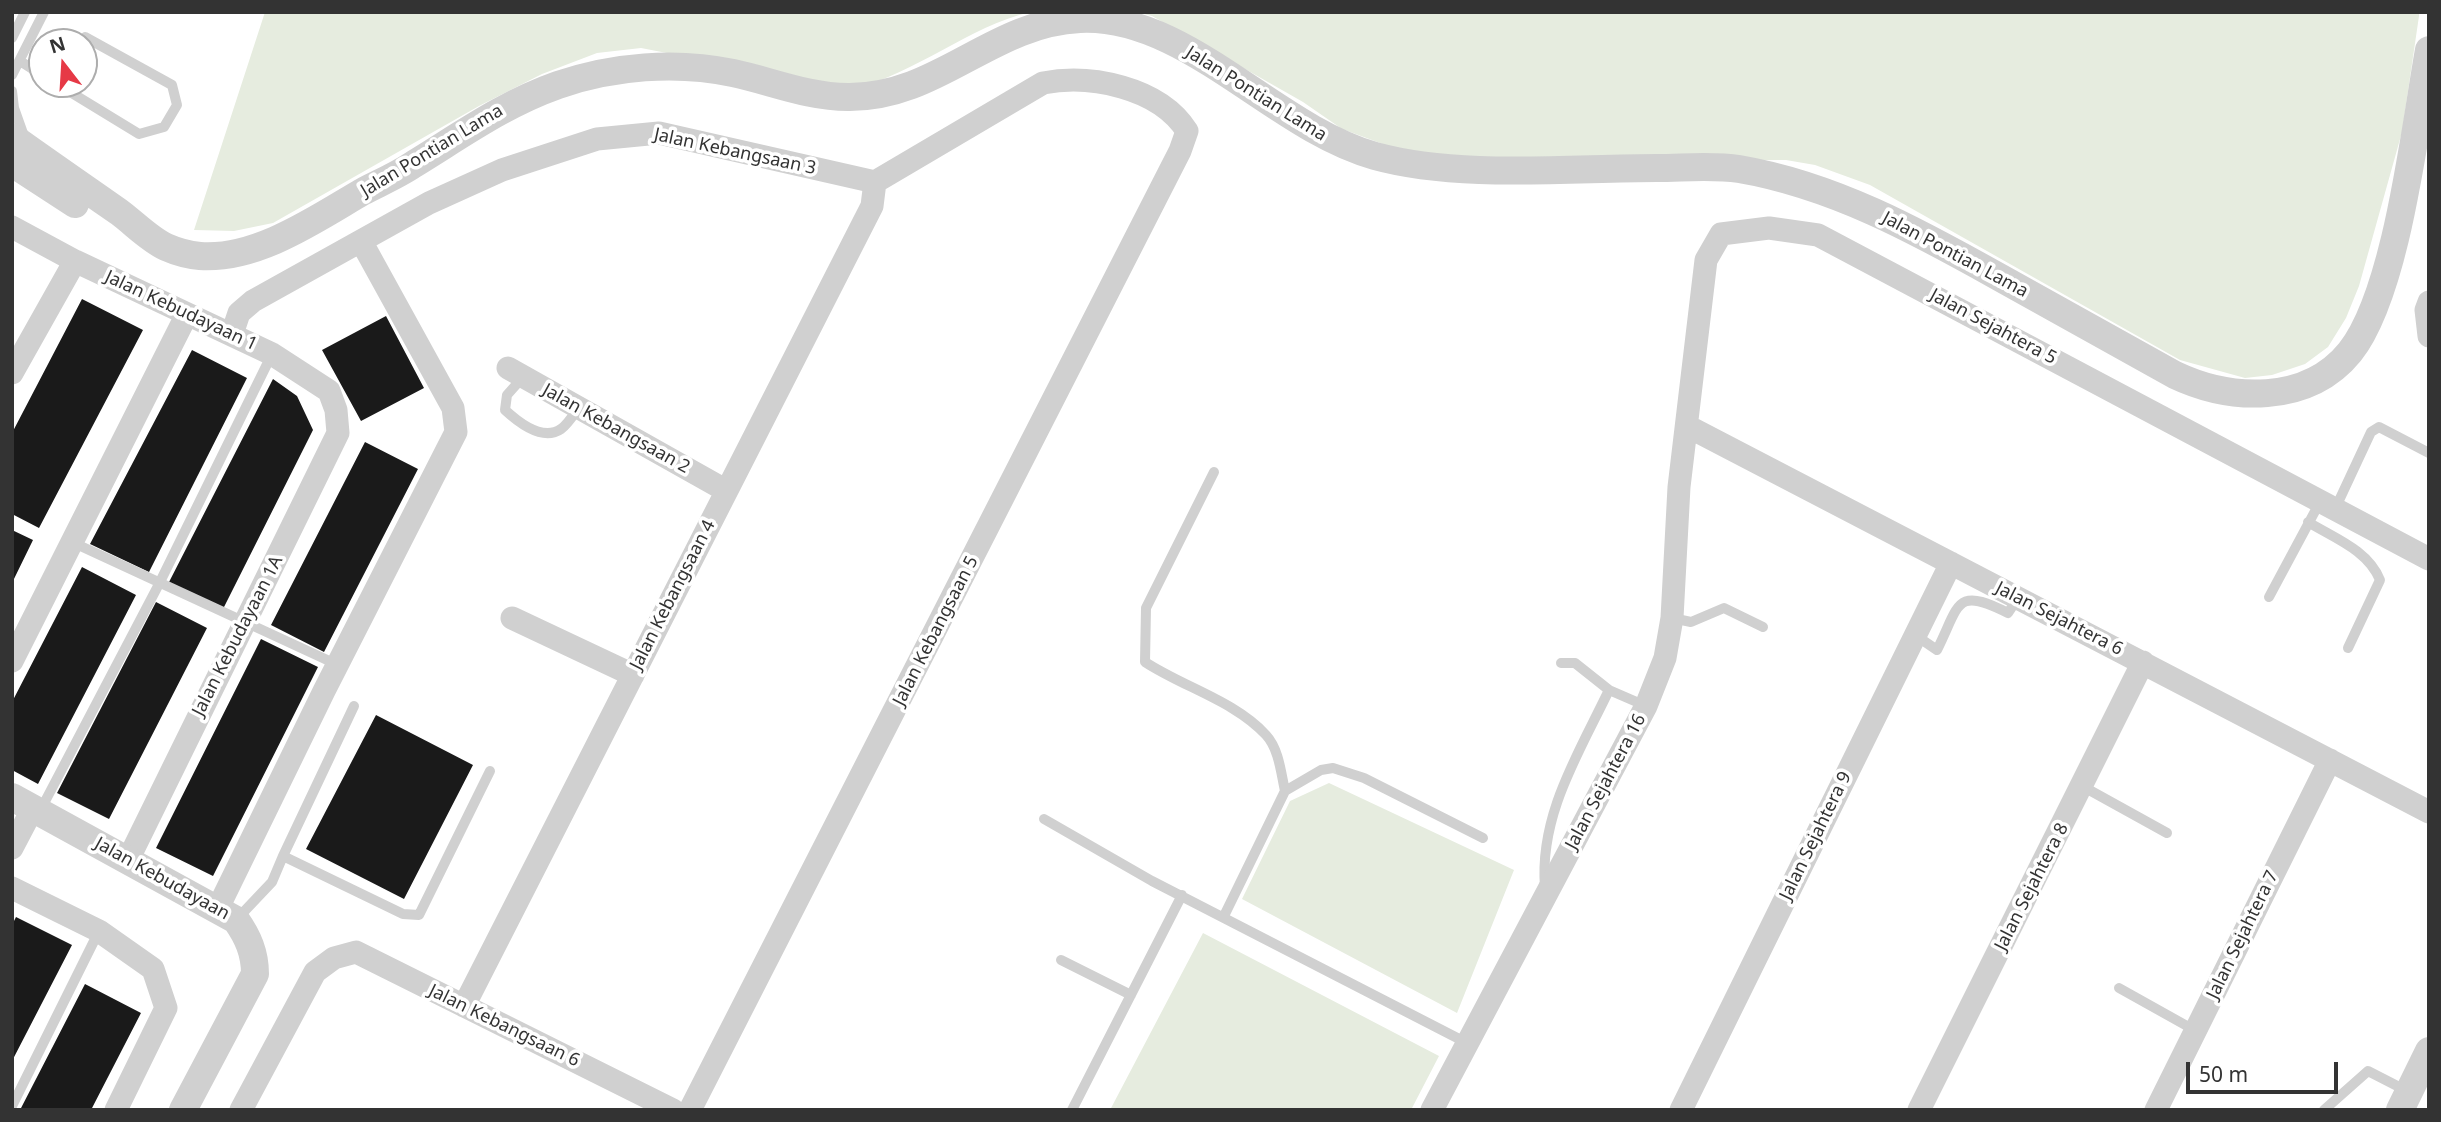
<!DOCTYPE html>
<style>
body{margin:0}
#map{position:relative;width:2441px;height:1122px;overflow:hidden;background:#fff;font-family:"Noto Sans",sans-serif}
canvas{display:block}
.frame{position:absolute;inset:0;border:14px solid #333;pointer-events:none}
.north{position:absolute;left:28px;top:28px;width:70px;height:70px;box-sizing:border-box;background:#fff;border:2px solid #adadad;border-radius:50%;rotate:343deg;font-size:19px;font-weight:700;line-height:28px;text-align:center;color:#333}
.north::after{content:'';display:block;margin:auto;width:24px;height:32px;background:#e63946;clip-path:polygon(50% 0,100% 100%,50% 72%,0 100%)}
.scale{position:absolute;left:2186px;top:1062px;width:152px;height:32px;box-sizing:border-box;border:4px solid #333;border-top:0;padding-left:9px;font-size:21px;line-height:24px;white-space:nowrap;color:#333;-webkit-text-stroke:5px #fff;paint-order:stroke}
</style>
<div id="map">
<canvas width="2441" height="1122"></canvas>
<div class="frame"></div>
<div class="north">N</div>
<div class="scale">50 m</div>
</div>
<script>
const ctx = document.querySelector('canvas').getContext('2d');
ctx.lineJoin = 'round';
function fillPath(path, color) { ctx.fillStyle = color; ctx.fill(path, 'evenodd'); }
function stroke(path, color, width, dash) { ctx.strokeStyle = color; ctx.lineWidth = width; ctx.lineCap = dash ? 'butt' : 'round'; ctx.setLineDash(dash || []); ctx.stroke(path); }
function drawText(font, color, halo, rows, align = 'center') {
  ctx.font = font + ' "Noto Sans",sans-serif'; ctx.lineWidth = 7; ctx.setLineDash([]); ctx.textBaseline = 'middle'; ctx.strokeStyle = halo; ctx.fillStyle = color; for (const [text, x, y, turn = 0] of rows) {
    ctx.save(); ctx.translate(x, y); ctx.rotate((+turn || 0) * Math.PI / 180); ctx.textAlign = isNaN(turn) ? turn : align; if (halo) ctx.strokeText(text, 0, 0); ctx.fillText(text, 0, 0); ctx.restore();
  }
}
const green = new Path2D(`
 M265,12H1030C968,27 917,73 853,89L641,48L597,53L542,74L479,106L273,223L234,231L194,230Z
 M1136,12H2419V16L2402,132L2359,286L2346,318L2328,347L2305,364L2272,375L2245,378L2180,360L1870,185L1815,165L1786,160L1535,161L1410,154L1342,129L1303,102L1152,16Z
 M1329,783L1514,870L1457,1013L1242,899L1290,801Z
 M1203,933L1439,1056L1411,1110H1110Z`);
const building = new Path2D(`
 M82,299L143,330L39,528L12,514V433Z
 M386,316L424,388L361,421L322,350Z
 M192,350L247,378L149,572L90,544Z
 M273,379L297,396L313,430L223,609L168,584Z
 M365,442L418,469L324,652L271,625Z
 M12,530L33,540L12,583Z
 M82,567L136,595L38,784L12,770V702Z
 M156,602L207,628L109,819L57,793Z
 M261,639L318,667L213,876L156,848Z
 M376,715L473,765L404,899L306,849Z
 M16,917L72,945L12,1061V925Z
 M85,984L141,1013L91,1110H20Z`);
const service = new Path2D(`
 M12,38L25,12
 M20,61L42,75
 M12,75L44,12
 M57,84L139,134L164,127L177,105L172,85L85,37
 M12,91L14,108L25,139
 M523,377L507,395L505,410C518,422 542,442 561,429C568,424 574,414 579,407
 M1214,472L1146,608L1145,662C1183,687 1235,701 1266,735C1279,749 1281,773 1285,791
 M2336,507L2371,432L2379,427L2429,453
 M2308,522C2334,538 2368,550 2380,580L2348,648
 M74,543L338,665
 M2269,597L2321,500
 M1672,618L1691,622L1724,608L1763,627
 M1915,635L1937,650C1960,604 1955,586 2008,613L2018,598
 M1609,690L1646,706
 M2082,786L2167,833
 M40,811L159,584L272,354
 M1044,819L1152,881L1467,1043
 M283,856L354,706
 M1545,887C1539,815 1579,753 1609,690L1575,663H1561
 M1224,916L1285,791L1321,770L1333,768L1364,778L1483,838
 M236,920L272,882L283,856L403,914L419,915L490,771
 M1061,960L1131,995
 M2119,988L2196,1031
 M12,1106L99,931
 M1072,1110L1182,895
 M2324,1110L2368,1071L2409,1092`);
const minor = new Path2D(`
 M12,227L75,261L272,354L329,391L336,410L338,433L128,860
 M2429,302L2426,310L2429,336
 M232,334L239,313L253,301L429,203L502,170L597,139L659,133L875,182L1043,83C1090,74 1159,87 1187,131L1180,151L690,1110
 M508,368L725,490
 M12,373L75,261
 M1689,427L2429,812
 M512,618L633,675
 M12,661L187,314
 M12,848L33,808
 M12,888L99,931L153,969L166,1008L116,1110
 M217,910L324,691L456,432L453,408L361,241
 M464,1006L872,206L875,182
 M241,1110L315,972L334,958L356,952L673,1110
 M1432,1110L1646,706L1665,658L1672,618L1679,487L1706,260L1721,234L1769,228L1818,235L2429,559
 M1681,1110L1951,563
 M1919,1110L2143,662
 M2156,1110L2330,760`);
const tertiary = new Path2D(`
 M12,137C47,162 83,187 119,212C134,223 149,239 166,247C175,251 189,255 200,256C257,260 316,219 362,192C379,183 398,175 414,164C463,134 504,104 558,85C613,66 676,61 733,73C771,81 808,97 848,97C938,98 991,23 1080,19C1186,14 1274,128 1375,156C1458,179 1569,168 1657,168C1683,168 1713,165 1739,169C1833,185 1917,231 1999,277C2058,310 2116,342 2175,375C2230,401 2307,405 2350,352C2397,293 2415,127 2429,50
 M12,163L75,204
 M12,797L236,920C248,937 255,953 255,974L183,1110
 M2400,1110L2429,1051`);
const streetNames = [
 ["Jalan Pontian Lama",1256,94,32],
 ["Jalan Pontian Lama",432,151,-31],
 ["Jalan Kebangsaan 3",735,152,12],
 ["Jalan Pontian Lama",1955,255,28],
 ["Jalan Kebudayaan 1",181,311,25],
 ["Jalan Sejahtera 5",1993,327,28],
 ["Jalan Kebangsaan 2",616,429,29],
 ["Jalan Kebangsaan 4",673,595,-63],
 ["Jalan Sejahtera 6",2059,619,27],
 ["Jalan Kebangsaan 5",936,631,-63],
 ["Jalan Kebudayaan 1A",238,636,-63],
 ["Jalan Sejahtera 16",1606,782,-62],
 ["Jalan Sejahtera 9",1816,836,-64],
 ["Jalan Kebudayaan",162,879,29],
 ["Jalan Sejahtera 8",2032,887,-63],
 ["Jalan Sejahtera 7",2243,935,-64],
 ["Jalan Kebangsaan 6",504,1026,26]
];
fillPath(green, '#e6ecdf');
fillPath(building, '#1a1a1a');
stroke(service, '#d0d0d0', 10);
stroke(minor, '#d0d0d0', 23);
stroke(tertiary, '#d0d0d0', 28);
drawText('18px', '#333', '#fff', streetNames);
</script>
